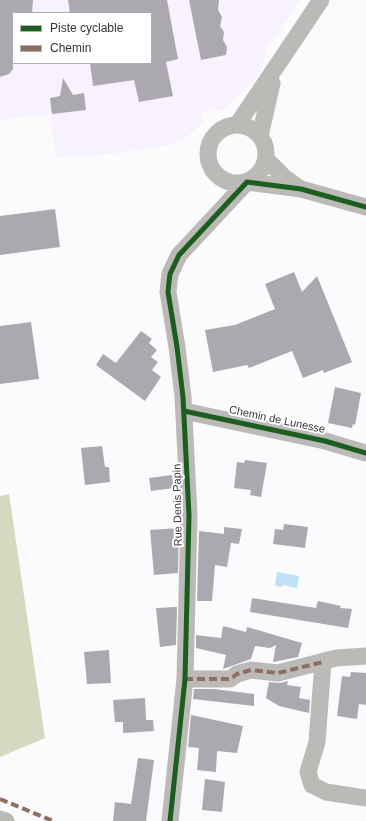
<!DOCTYPE html>
<style>
body{margin:0}
#map{position:relative;width:366px;height:821px;overflow:hidden;background:#fbfafc;font-family:Helvetica,sans-serif}
canvas{display:block}
.legend{position:absolute;left:12px;top:12px;width:140px;height:52px;box-sizing:border-box;background:#fff;border:1px solid #afadb0;margin:0;padding:5px 7px;list-style:none;font-size:12px;color:#36323a}
.legend li{display:flex;align-items:center;gap:8px;height:20px}
.legend b{width:20px;border:1px solid #afadb0}
</style>
<div id="map">
<canvas width="366" height="821"></canvas>
<ul class="legend">
<li><b style="height:5px;background:#1b5e20"></b>Piste cyclable</li>
<li><b style="height:5px;background:#8d6e63"></b>Chemin</li>
</ul>
</div>
<script>
const ctx = document.querySelector('canvas').getContext('2d');
ctx.lineJoin = 'round';
function fillPath(path, color) { ctx.fillStyle = color; ctx.fill(path, 'evenodd'); }
function stroke(path, color, width, dash) { ctx.strokeStyle = color; ctx.lineWidth = width; ctx.lineCap = dash ? 'butt' : 'round'; ctx.setLineDash(dash || []); ctx.stroke(path); }
function drawText(font, color, halo, rows, align = 'center') {
  ctx.font = font + ' Helvetica,sans-serif'; ctx.lineWidth = 4; ctx.setLineDash([]); ctx.textBaseline = 'middle'; ctx.strokeStyle = halo; ctx.fillStyle = color; for (const [text, x, y, turn = 0] of rows) {
    ctx.save(); ctx.translate(x, y); ctx.rotate((+turn || 0) * Math.PI / 180); ctx.textAlign = isNaN(turn) ? turn : align; if (halo) ctx.strokeText(text, 0, 0); ctx.fillText(text, 0, 0); ctx.restore();
  }
}
const commercial = new Path2D(`
 M0,0H300L268,46L260,74L225,109L220,111L211,108L201,114L204,122L184,139L165,146L119,153L56,158L50,114L0,120ZM13,13H151V63H13Z`);
const forest = new Path2D(`
 M9,494L45,738L0,757V496Z`);
const water = new Path2D(`
 M277,572L299,576L297,588L283,585L282,587L276,586L275,584Z`);
const building = new Path2D(`
 M0,0H33L32,13H13V69L9,74L0,77Z
 M68,0H167L178,59L166,62L173,96L139,102L134,80L93,86L90,63H151V13H70Z
 M189,0H219L218,10L222,17L220,26L224,32L223,40L227,47L226,55L201,60Z
 M63,78L73,95L84,93L86,110L52,114L50,98L60,96Z
 M55,209L60,247L0,255V216Z
 M294,272L302,292L317,276L352,362L324,373L323,370L303,378L292,351L249,368L247,365L213,372L205,330L235,325L275,309L265,284Z
 M31,322L39,379L0,384V326Z
 M141,331L152,339L149,343L157,350L151,357L158,362L152,370L161,377L145,401L96,365L103,354L116,363Z
 M335,387L361,393L355,425L353,424L352,428L328,423Z
 M102,446L105,467H109L110,482L85,485L81,448Z
 M245,460L267,463L261,497L250,495L251,490L234,488L237,462L244,463Z
 M172,475L174,488L151,491L149,478Z
 M284,524L308,527L305,548L273,544L275,529L283,530Z
 M224,527L242,529L239,544L231,543L227,567L215,565L212,601H197L199,531L224,534Z
 M179,528L178,573L154,575L150,530Z
 M252,598L316,608L318,601L341,606L340,608L352,609L348,628L250,612Z
 M177,607L176,645L160,647L156,608Z
 M223,626L246,632L247,627L302,643L298,657L273,662L276,645L270,648L255,646L251,659L223,669L226,655L196,648V635L221,638Z
 M109,650L111,683L87,684L84,652Z
 M351,672L366,673V705L359,704L357,719L337,716L342,676L350,677Z
 M288,681L287,685L301,687L299,698L310,700L309,713L279,706L266,698L269,682L280,683Z
 M194,689H214L254,694V706L193,699Z
 M145,698L146,720H153L154,731L123,733V722H115L113,700Z
 M191,715L243,726L237,753L217,751L216,772L197,770L199,748L188,747Z
 M138,758L154,760L146,821H113L115,802L131,804Z
 M205,779L225,782L222,812L202,810Z`);
const minor = new Path2D(`
 M237,125L321,0
 M208 154a29 29 0 1 1 58 0a29 29 0 1 1-58 0Z
 M260,136L272,83
 M266,159L285,178L299,188
 M184,411L325,441L366,453
 M323,662L317,742L308,772L312,785L326,792L366,798
 M185,679H230L237,674L251,670L278,673L336,658L366,656
 M0,819L6,821
 M170,821L185,679L189,516L183,397L177,347L168,292L169,282L170,274L179,255L247,182L301,189L366,207`);
const quiet = new Path2D(`
 M185,679H230L237,674L251,670L278,673L323,662
 M0,799L53,821`);
const cycleway = new Path2D(`
 M184,411L325,441L366,453
 M170,821L185,679L189,516L183,397L177,347L168,292L169,282L170,274L179,255L247,182L301,189L366,207`);
const streetNames = [
 ["Chemin de Lunesse",277,420,12],
 ["Rue Denis Papin",178,505,-91]
];
fillPath(commercial, '#f7f2fd');
fillPath(forest, '#d4d9c0');
fillPath(water, '#c0e0f6');
fillPath(building, '#aca8b0');
stroke(minor, '#bcbab6', 17);
stroke(quiet, '#8d6e63', 4, [8, 4]);
stroke(cycleway, '#1b5e20', 5);
drawText('11px', '#36323a', '#fff', streetNames);
</script>
